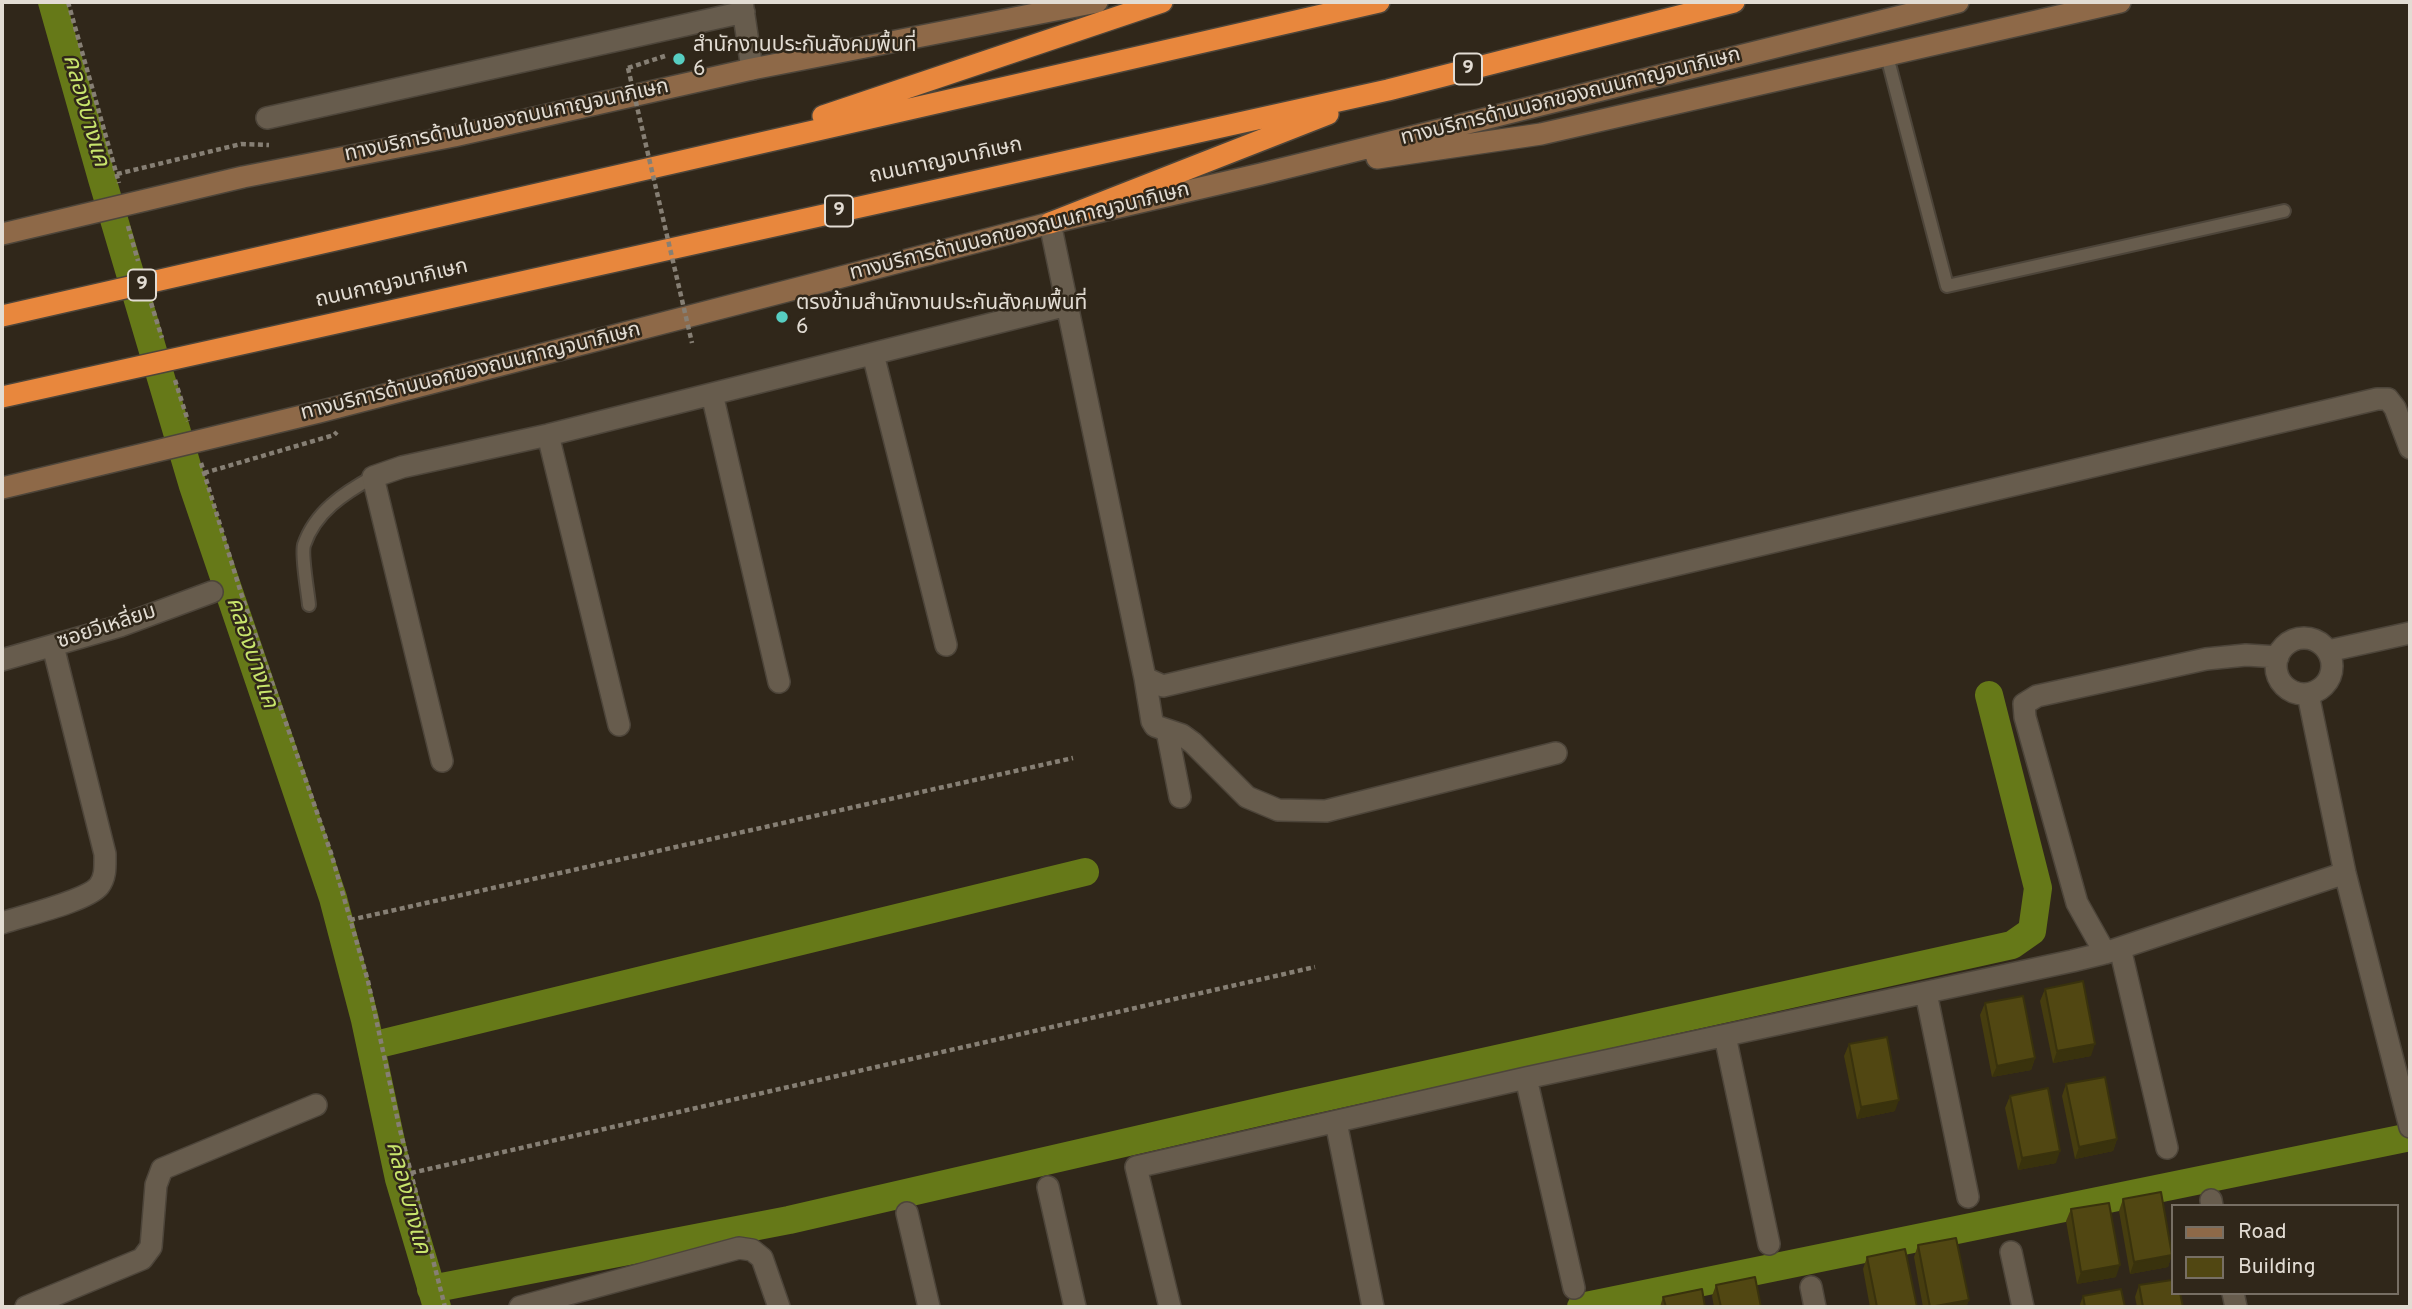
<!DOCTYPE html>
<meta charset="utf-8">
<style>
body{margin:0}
#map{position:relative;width:2412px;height:1309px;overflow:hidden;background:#30271a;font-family:Overpass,sans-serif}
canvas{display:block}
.frame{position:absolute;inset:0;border:4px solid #e2dcd3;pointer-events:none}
.legend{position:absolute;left:2171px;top:1204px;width:228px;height:91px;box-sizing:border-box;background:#30271a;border:2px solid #776f64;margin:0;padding:9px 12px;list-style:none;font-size:21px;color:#e2dcd3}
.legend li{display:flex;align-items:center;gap:14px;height:35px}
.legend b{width:35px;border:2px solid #776f64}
</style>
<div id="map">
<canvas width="2412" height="1309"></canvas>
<div class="frame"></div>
<ul class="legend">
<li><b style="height:9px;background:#8e6948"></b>Road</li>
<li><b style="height:19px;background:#514712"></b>Building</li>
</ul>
</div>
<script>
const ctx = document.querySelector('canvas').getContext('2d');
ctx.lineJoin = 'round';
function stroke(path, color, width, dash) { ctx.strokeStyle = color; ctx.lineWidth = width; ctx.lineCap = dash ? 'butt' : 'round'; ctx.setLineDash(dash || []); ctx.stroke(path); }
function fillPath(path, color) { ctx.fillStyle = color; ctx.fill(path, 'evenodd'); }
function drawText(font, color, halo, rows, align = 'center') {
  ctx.font = font + ' Overpass,"Noto Sans Thai",sans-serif'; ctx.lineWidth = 5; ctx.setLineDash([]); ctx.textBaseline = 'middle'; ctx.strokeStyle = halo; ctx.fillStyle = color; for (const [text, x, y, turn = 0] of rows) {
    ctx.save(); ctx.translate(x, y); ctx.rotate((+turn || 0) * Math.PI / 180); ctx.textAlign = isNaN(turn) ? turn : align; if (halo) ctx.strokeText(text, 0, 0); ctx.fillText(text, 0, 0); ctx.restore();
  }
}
const canal = new Path2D(`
 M52,2L102,179L193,486L333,898L365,1020L399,1179L437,1307
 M371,1046L1085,872
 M431,1289L789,1220L1280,1107L2012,945L2032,931L2038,888L1989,695
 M1581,1307L2410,1137`);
const path = new Path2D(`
 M68,2L119,183
 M628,68L665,56
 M117,174L241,144L269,145
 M128,226L138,261
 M151,303L162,338
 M175,380L188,421
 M201,463L241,593L331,853L368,981L399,1126L445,1307
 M204,473L334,435L337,432
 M350,920L1073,758
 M411,1173L1315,967`);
const lane = new Path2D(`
 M1887,56L1947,286L2284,211
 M309,605C308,593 301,555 304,545C315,512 344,493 373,477`);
const street = new Path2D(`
 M742,2L752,69
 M267,118L744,12
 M1050,223L1145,678L1163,686L2377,399H2388L2395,408L2410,448
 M873,354L946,645
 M712,394L779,682
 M548,435L619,725
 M2276 666a28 28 0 1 1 56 0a28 28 0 1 1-56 0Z
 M2328,651L2410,633
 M2,660L120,626L212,592
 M1145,678L1152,721L1155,726L1182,735L1193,743L1247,797L1278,810L1326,811L1556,753
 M2308,694L2345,873L2410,1127
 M1167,731L1180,797
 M442,761L373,477L402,467L548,435L1067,305
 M2,923C22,916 87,901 99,886C106,877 105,866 105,854L53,646
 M2120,948L2167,1148
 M2105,953L2077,903L2025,717L2024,704L2037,696L2206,659L2246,655L2278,657
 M1926,993L1968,1197
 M1725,1036L1769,1244
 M1526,1078L1574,1288
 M1336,1122L1373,1307
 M1048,1187L1075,1307
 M2211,1200L2212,1206
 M907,1213L929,1307
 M2011,1252L2023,1307
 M1811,1287L1815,1307
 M2233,1293L2236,1307
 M26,1307L142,1259L151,1247L156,1185L162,1169L316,1105
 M520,1307L739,1248L752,1250L762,1258L779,1307
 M1170,1307L1136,1167L1526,1078L2072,961L2105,953L2345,873`);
const secondary = new Path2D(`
 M1377,158L1541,134L2120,2
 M2,234L243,177L454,136L752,69L1097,2
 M2,488L319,412L1050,223L1261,174L1958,2`);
const highway = new Path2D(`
 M823,116L1162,2
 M1050,223L1328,114
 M2,316L1379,2
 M2,397L1388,90L1734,2`);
const pathBridge = new Path2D(`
 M628,68L692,343`);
const wall = new Path2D(`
 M2045,989L2091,1056L2053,1063L2040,1001Z
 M1985,1003L2035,1058L2031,1070L1992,1077L1980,1015Z
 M1849,1044L1895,1111L1857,1119L1844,1056Z
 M2066,1084L2117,1139L2113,1151L2075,1159L2062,1096Z
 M2010,1096L2056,1163L2018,1170L2005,1108Z
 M2123,1199L2172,1253L2168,1267L2130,1274L2119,1211Z
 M2071,1209L2116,1277L2077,1284L2066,1221Z
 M1918,1245L1969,1300L1966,1307H1923L1914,1257Z
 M1867,1257L1917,1307H1870L1863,1269Z
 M1716,1285L1761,1307H1714L1712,1296Z
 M2139,1285L2183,1307H2137L2135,1297Z
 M2083,1296L2125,1307H2079Z
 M1663,1297L1705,1307H1660Z`);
const shadedWall = new Path2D(`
 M2095,1044L2091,1056L2053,1063L2057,1051Z
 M2035,1058L2031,1070L1992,1077L1997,1066Z
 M1899,1100L1895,1111L1857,1119L1861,1107Z
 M2117,1139L2113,1151L2075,1159L2079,1147Z
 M2060,1151L2056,1163L2018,1170L2022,1158Z
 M2172,1255L2168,1267L2130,1274L2134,1262Z
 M2120,1265L2116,1277L2077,1284L2081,1272Z
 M1969,1300L1966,1307H1933Z`);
const building = new Path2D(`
 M2083,981L2095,1044L2057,1051L2045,989Z
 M2023,996L2035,1058L1997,1066L1985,1003Z
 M1887,1037L1899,1100L1861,1107L1849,1044Z
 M2105,1077L2117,1139L2079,1147L2066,1084Z
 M2048,1088L2060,1151L2022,1158L2010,1096Z
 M2161,1192L2172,1255L2134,1262L2123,1199Z
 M2109,1203L2120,1265L2081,1272L2071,1209Z
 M1956,1238L1969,1300L1930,1307L1918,1245Z
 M1905,1249L1917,1307H1877L1867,1257Z
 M1755,1277L1761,1307H1721L1716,1285Z
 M2172,1280V1293H2180L2183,1307H2143L2139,1285Z
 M1702,1289L1705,1307H1666L1663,1297Z
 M2121,1289L2125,1307H2085L2083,1296Z`);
const markers = [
 [679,59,7,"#57cec2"],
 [782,317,7,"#57cec2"]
];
const shields = [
 [1468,69,28],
 [839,211,28],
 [142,285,28]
];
const shieldNames = [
 ["9",1468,69],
 ["9",839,211],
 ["9",142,285]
];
const poiNames = [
 ["สำนักงานประกันสังคมพื้นที่",693,47],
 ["6",693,71],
 ["ตรงข้ามสำนักงานประกันสังคมพื้นที่",796,305],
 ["6",796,329]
];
const streetNames = [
 ["ทางบริการด้านนอกของถนนกาญจนาภิเษก",1571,98,-14],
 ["ทางบริการด้านในของถนนกาญจนาภิเษก",507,122,-12],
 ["ถนนกาญจนาภิเษก",946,162,-12],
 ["ทางบริการด้านนอกของถนนกาญจนาภิเษก",1020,233,-14],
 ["ถนนกาญจนาภิเษก",392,285,-13],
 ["ทางบริการด้านนอกของถนนกาญจนาภิเษก",471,373,-14],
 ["ซอยวีเหลี่ยม",107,628,-18]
];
const waterNames = [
 ["คลองบางแค",84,111,74],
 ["คลองบางแค",250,653,71],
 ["คลองบางแค",406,1198,75]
];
stroke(canal, '#667918', 28);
stroke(lane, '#4d453a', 16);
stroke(street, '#4d453a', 24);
stroke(secondary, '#4d453a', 24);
stroke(highway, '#4d453a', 24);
stroke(path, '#867f74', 4.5, [5, 3.5]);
stroke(lane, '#675c4d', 12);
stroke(street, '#675c4d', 21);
stroke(secondary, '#8e6948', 21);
stroke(highway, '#e8873d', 21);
stroke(pathBridge, '#867f74', 4.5, [5, 3.5]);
fillPath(wall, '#463d0f');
fillPath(shadedWall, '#39320d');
fillPath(building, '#514712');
stroke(building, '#39320d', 2);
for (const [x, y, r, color] of markers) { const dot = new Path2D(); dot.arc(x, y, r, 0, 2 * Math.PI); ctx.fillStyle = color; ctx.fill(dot); stroke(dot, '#30271a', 2.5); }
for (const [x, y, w] of shields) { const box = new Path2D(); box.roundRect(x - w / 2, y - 15.5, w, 31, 5); ctx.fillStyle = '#30271a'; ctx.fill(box); stroke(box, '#e2dcd3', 2); }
drawText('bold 19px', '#e2dcd3', null, shieldNames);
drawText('21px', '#e2dcd3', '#30271a', poiNames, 'left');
drawText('21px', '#e2dcd3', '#30271a', streetNames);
drawText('italic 23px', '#c8e46c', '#30271a', waterNames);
</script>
